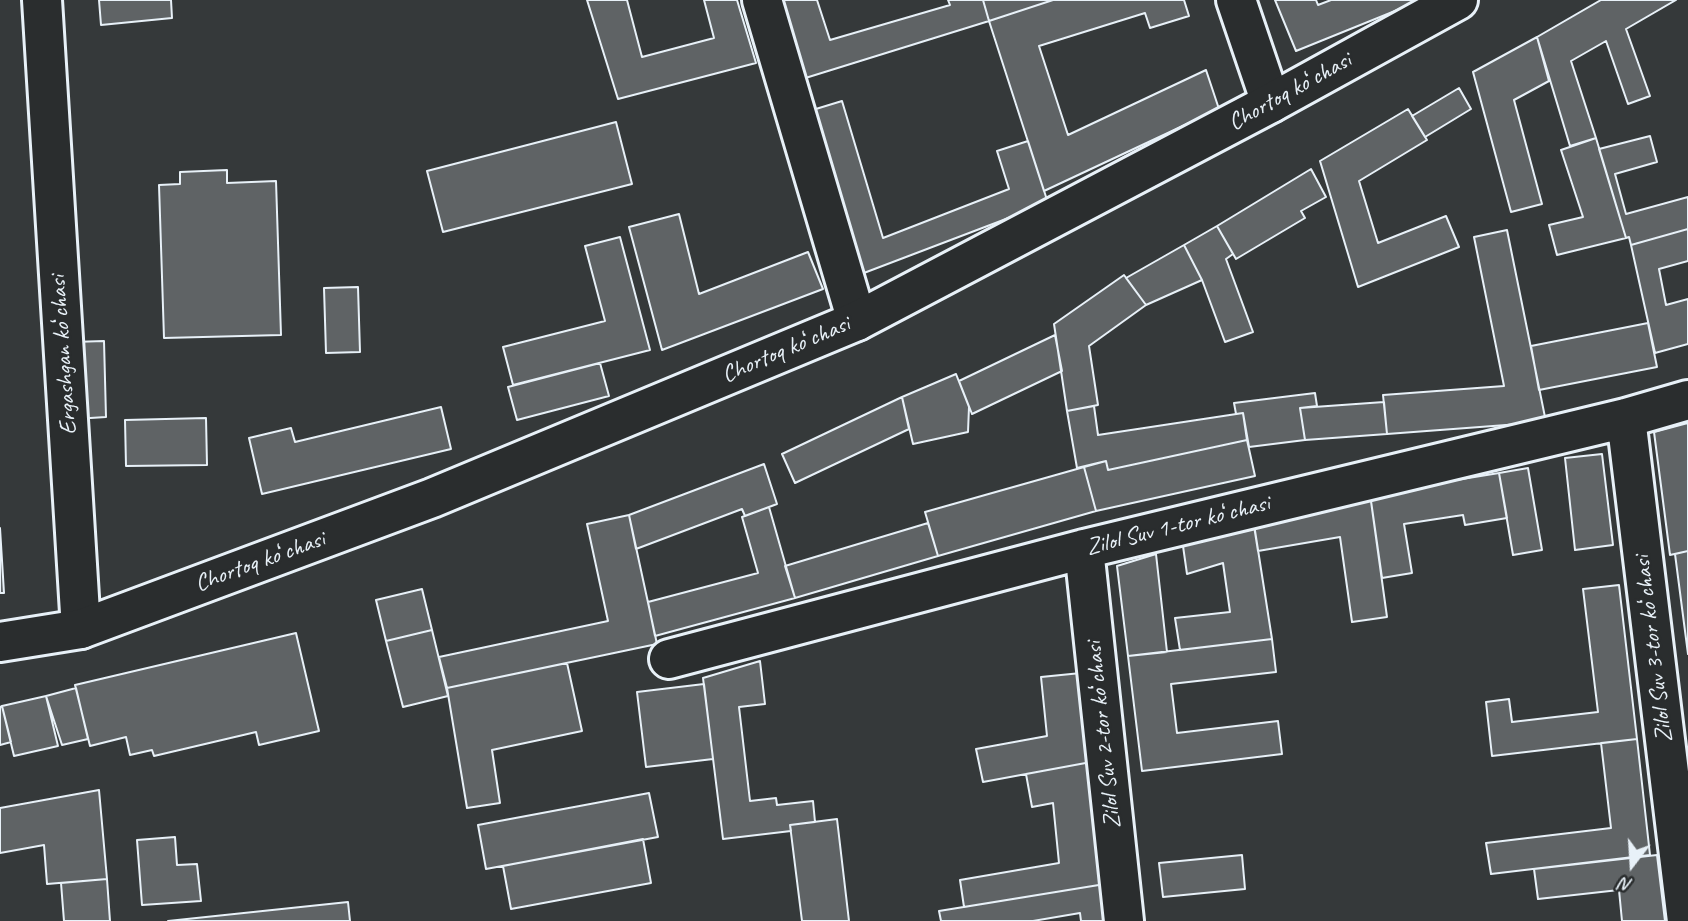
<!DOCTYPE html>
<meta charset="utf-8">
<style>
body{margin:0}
#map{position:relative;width:1688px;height:921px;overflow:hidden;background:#35393a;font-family:Caveat,sans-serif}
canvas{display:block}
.north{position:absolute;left:1597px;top:830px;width:70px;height:70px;-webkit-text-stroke:5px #2a2d2e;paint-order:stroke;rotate:197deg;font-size:19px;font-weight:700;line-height:28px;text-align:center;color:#e8f1f8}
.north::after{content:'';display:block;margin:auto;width:24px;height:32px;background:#e8f1f8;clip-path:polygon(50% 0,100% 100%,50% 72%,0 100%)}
</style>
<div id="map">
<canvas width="1688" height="921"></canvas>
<div class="north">N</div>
</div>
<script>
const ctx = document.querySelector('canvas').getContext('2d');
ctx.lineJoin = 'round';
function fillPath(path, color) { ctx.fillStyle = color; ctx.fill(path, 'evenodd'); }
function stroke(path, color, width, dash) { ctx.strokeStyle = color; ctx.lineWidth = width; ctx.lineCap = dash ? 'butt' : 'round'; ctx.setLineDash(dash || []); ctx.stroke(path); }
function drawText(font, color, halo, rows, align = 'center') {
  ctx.font = font + ' Caveat,sans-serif'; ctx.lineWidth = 5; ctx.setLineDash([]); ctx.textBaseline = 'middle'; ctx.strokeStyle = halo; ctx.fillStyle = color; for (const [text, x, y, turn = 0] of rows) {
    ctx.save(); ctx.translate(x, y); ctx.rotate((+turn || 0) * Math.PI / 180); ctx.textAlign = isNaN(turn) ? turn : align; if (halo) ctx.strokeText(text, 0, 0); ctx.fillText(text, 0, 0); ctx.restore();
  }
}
const building = new Path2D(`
 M99,0H171L172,18L101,25Z
 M587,0H627L642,57L714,38L704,0H737L756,63L618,99Z
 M773,0H817L830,40L950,5L948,0H983L989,21L799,80Z
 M983,0H1053L989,21Z
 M1053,0H1184L1189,16L1150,28L1145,13L1039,46L1068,135L1206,70L1219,109L1044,191L989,21Z
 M1275,0H1316L1318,5L1331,0H1422L1296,51Z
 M1601,0H1676L1626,29L1650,96L1628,104L1606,41L1571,61L1596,138L1570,146L1537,37Z
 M1537,37L1549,81L1514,100L1542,204L1511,212L1473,72Z
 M1459,88L1471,109L1425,137L1412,116Z
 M842,101L883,238L1009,189L997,151L1028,141L1048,203L856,276L806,112Z
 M1408,109L1427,140L1359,181L1378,243L1446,216L1459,247L1358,287L1320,161Z
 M616,122L632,184L443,232L427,171Z
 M1650,136L1657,162L1615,174L1626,214L1688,197V229L1631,245L1629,237L1626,238L1599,149Z
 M1596,138L1626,238L1557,255L1549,225L1583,217L1561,150Z
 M1311,169L1326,197L1301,211L1305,218L1236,259L1217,226Z
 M227,170V183L276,181L281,335L164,338L159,185L180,184V172Z
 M679,214L699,294L808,252L823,289L662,350L629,227Z
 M1217,226L1233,254L1226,259L1253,332L1225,342L1202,280L1184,245Z
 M1688,229V261L1659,269L1666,305L1688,299V344L1655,353L1631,245Z
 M1507,230L1546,422L1387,434L1383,395L1504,386L1474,237Z
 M620,237L650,350L513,385L503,347L605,321L585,246Z
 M1184,245L1202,280L1146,305L1126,278Z
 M1124,275L1146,305L1089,346L1098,405L1067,411L1054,324Z
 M358,287L360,352L326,353L324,288Z
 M1648,323L1657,367L1539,390L1531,346Z
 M1055,335L1062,371L972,414L959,381Z
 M104,341L106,417L75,419L73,342Z
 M600,363L609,396L517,420L508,387Z
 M956,374L969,407L968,432L913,444L902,397Z
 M1315,393L1317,406L1300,408L1305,440L1249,447L1243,413L1236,414L1234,403Z
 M902,397L909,429L795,483L782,454Z
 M1384,402L1387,434L1305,440L1300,408Z
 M1094,406L1098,435L1243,413L1247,440L1108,470L1106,461L1077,468L1067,411Z
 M441,407L451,449L262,494L249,438L291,428L295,442Z
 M206,418L207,465L126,466L125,420Z
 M1688,423V551L1670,555L1654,432Z
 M1247,440L1255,476L1096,511L1084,467L1106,461L1108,470Z
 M1602,454L1613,545L1575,550L1565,458Z
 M764,464L777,504L745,516L742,509L636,549L629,515Z
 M1084,467L1096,511L938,556L925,512Z
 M1528,468L1542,550L1513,555L1499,473Z
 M1499,473L1507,518L1465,525L1463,515L1404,524L1412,573L1382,578L1370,494Z
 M1370,494L1387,617L1352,622L1340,537L1258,551L1252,513Z
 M769,507L795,598L655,636L648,602L758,573L742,517Z
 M629,515L657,644L447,688L439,657L608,621L587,524Z
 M1253,518L1272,639L1180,650L1175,618L1230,612L1223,563L1187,574L1182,539Z
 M928,523L938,556L795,598L785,566Z
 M0,528L4,593H0Z
 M1688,551V654L1675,554Z
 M1156,554L1167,652L1128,656L1117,566Z
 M1619,585L1637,739L1492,756L1486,702L1509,699L1512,722L1598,712L1583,589Z
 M422,589L432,630L386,641L376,600Z
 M432,630L448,696L403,707L386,641Z
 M296,633L319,731L259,745L256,732L154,756L152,750L130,755L126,737L90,746L75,685Z
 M1272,639L1276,672L1171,684L1177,733L1278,721L1282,754L1142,771L1128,656Z
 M760,661L765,704L739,707L750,801L776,798L777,805L813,801L815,822L790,825L791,831L723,839L703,678Z
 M567,663L582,731L492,750L500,803L467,808L447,688Z
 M1081,673L1091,762L983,782L976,749L1047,736L1041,677Z
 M704,684L713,759L646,767L637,692Z
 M76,688L88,739L62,745L46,696Z
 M46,696L58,746L14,756L2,706Z
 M2,706L11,742L0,745V707Z
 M1637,739L1650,855L1491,874L1486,843L1611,828L1601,743Z
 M1091,762L1105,884L964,907L960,880L1059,863L1053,803L1032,807L1026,774Z
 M99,790L107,879L47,884L44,845L0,853V808Z
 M649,793L658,837L486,869L478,825Z
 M837,819L849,921H802L790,825Z
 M175,837L177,865L197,864L201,901L142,905L137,840Z
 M643,839L651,883L511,909L503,866Z
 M1242,855L1245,889L1163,897L1159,863Z
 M1657,855L1665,921H1622L1619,890L1538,899L1534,869Z
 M107,879L110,921H64L61,883Z
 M1105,884L1109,921H1081L1080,913L1033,921H941L939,911Z
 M348,902L350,921H168Z`);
const minor = new Path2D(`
 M42,0L81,629
 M762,0L857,321
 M1236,0L1271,103
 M1626,418L1687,921
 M1084,549L1124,921
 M669,659L1084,549L1626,418L1688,400`);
const major = new Path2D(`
 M0,642L81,629L432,498L857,321L1271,103L1458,0`);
const streetNames = [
 ["Chortoq koʻchasi",1290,92,-29],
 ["Chortoq koʻchasi",786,350,-23],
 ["Ergashgan koʻchasi",64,355,-94],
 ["Zilol Suv 1-tor koʻchasi",1178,526,-14],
 ["Chortoq koʻchasi",260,562,-20],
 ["Zilol Suv 3-tor koʻchasi",1654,649,-97],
 ["Zilol Suv 2-tor koʻchasi",1104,735,-96]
];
fillPath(building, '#5f6365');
stroke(building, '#e8f1f8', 2);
stroke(minor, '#e8f1f8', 44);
stroke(major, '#e8f1f8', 44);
stroke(minor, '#2a2d2e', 38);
stroke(major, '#2a2d2e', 38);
drawText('24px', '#e8f1f8', '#2a2d2e', streetNames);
</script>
